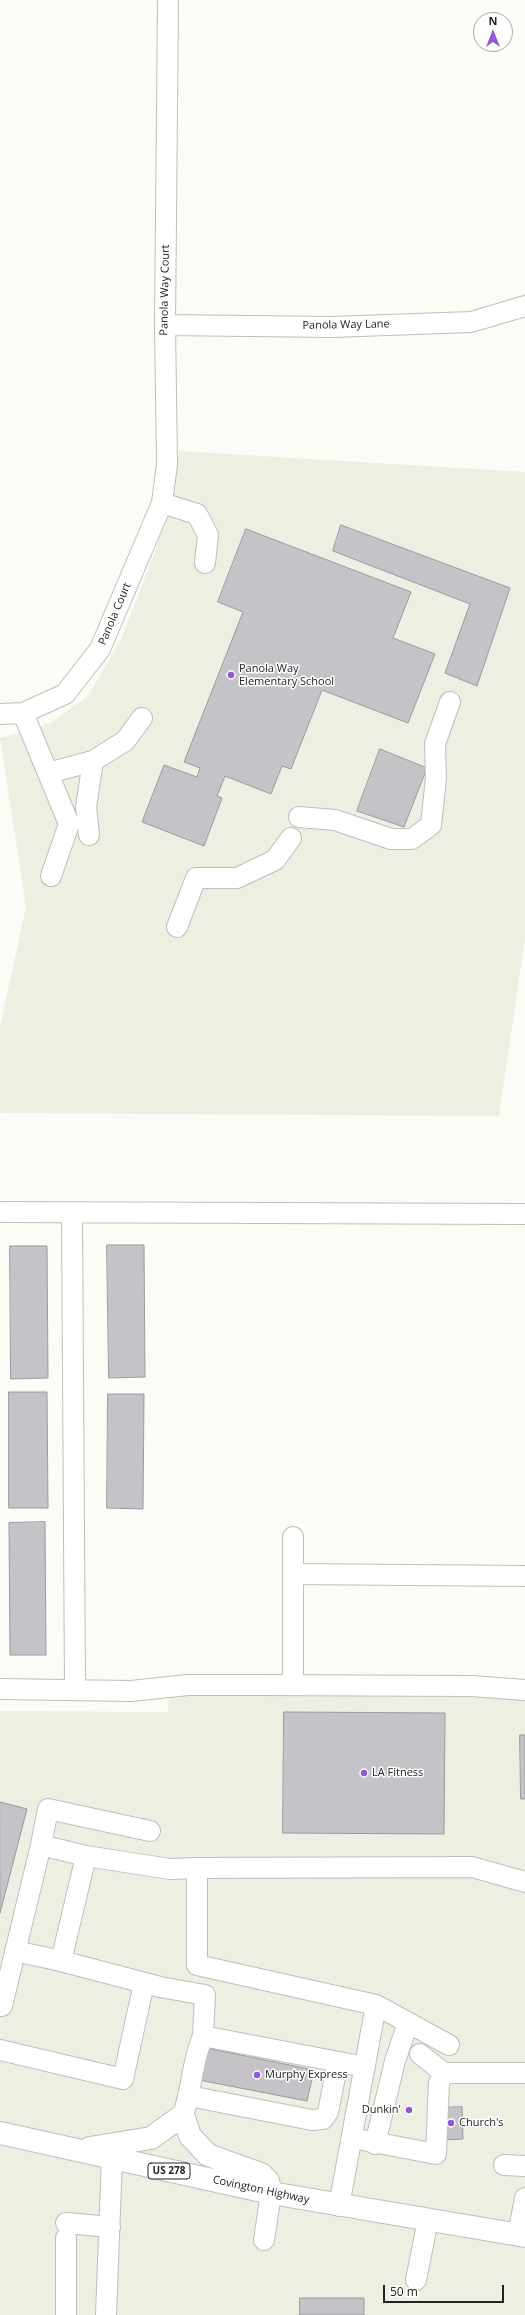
<!DOCTYPE html>
<style>
body{margin:0}
#map{position:relative;width:525px;height:2315px;overflow:hidden;background:#fbfcf6;font-family:"Open Sans",sans-serif}
canvas{display:block}
.north{position:absolute;left:473px;top:12px;width:40px;height:40px;box-sizing:border-box;background:#fff;border:1px solid #a7a7a7;border-radius:50%;rotate:0deg;font-size:11px;font-weight:700;line-height:16px;text-align:center;color:#232422}
.north::after{content:'';display:block;margin:auto;width:14px;height:18px;background:#905ad2;clip-path:polygon(50% 0,100% 100%,50% 72%,0 100%)}
.scale{position:absolute;left:383px;top:2285px;width:121px;height:18px;box-sizing:border-box;border:2px solid #232422;border-top:0;padding-left:5px;font-size:12px;line-height:14px;white-space:nowrap;color:#232422;-webkit-text-stroke:3px #fff;paint-order:stroke}
</style>
<div id="map">
<canvas width="525" height="2315"></canvas>
<div class="north">N</div>
<div class="scale">50 m</div>
</div>
<script>
const ctx = document.querySelector('canvas').getContext('2d');
ctx.lineJoin = 'round';
function fillPath(path, color) { ctx.fillStyle = color; ctx.fill(path, 'evenodd'); }
function stroke(path, color, width, dash) { ctx.strokeStyle = color; ctx.lineWidth = width; ctx.lineCap = dash ? 'butt' : 'round'; ctx.setLineDash(dash || []); ctx.stroke(path); }
function drawText(font, color, halo, rows, align = 'center') {
  ctx.font = font + ' "Open Sans",sans-serif'; ctx.lineWidth = 3; ctx.setLineDash([]); ctx.textBaseline = 'middle'; ctx.strokeStyle = halo; ctx.fillStyle = color; for (const [text, x, y, turn = 0] of rows) {
    ctx.save(); ctx.translate(x, y); ctx.rotate((+turn || 0) * Math.PI / 180); ctx.textAlign = isNaN(turn) ? turn : align; if (halo) ctx.strokeText(text, 0, 0); ctx.fillText(text, 0, 0); ctx.restore();
  }
}
const built = new Path2D(`
 M179,451L525,472V939L499,1116L0,1113V1027L26,907L0,738L50,723L88,696L122,637L154,554L174,494Z
 M170,1678L525,1685V2315H0V1711L168,1712Z`);
const building = new Path2D(`
 M341,525L510,588L477,686L445,673L470,604L333,551Z
 M246,529L411,592L393,638L435,654L408,723L322,690L291,769L282,766L271,794L225,776L217,796L222,798L204,846L142,822L164,765L197,777L200,768L184,762L243,612L218,602Z
 M380,749L427,768L404,827L357,811Z
 M107,1245H144L145,1377L109,1378Z
 M10,1246H47L48,1378L11,1379Z
 M9,1392H47L48,1508H9Z
 M108,1394H144L143,1509L107,1508Z
 M45,1522L46,1655H10L9,1523Z
 M284,1712L445,1713L444,1834L283,1833Z
 M520,1735H525V1799H521Z
 M0,1802L27,1809L0,1913Z
 M206,2048L314,2070L307,2101L199,2080Z
 M462,2107L463,2139L441,2140L439,2108Z
 M300,2298H364V2315H300Z`);
const minor = new Path2D(`
 M165,325L332,327L471,322L525,306
 M162,503L197,514L208,535L205,563
 M23,713L69,824L51,876
 M0,714L23,713L65,694L100,649L162,503L167,464L165,325L168,0
 M48,773L93,761L125,741L142,718
 M299,817L335,820L391,839H412L431,825L436,778L435,744L450,702
 M89,835L86,807L93,761
 M177,927L196,878H237L275,860L291,838
 M0,1212L525,1214
 M72,1213L75,1690
 M293,1537V1574
 M293,1685V1574L525,1576
 M0,1689L131,1691L188,1685H256L472,1686L525,1690
 M41,1845L48,1809L150,1831
 M86,1856L170,1869L197,1868
 M15,1951L61,1961
 M0,2006H2L41,1845L86,1856L61,1961L160,1987L205,1995L203,2036
 M449,2045L376,2005L197,1965V1868L472,1867L525,1882
 M0,2050L123,2079L144,1983
 M420,2054L444,2073H525
 M189,2096L312,2120L323,2119L328,2112L338,2062
 M183,2115C192,2089 192,2061 203,2036L365,2067
 M352,2138L436,2154L439,2083L444,2073
 M375,2144L395,2061L408,2023
 M504,2165L525,2166
 M339,2206L376,2005
 M66,2223L110,2227
 M518,2235L525,2198
 M66,2238V2315
 M264,2240L271,2193
 M416,2280L428,2220
 M106,2315L112,2158`);
const major = new Path2D(`
 M0,2133L271,2193L525,2236
 M90,2148L151,2138L183,2115L190,2136L208,2155L261,2174L268,2181L271,2193`);
const markers = [
 [231,675,4,"#905ad2"],
 [364,1773,4,"#905ad2"],
 [257,2075,4,"#905ad2"],
 [409,2110,4,"#905ad2"],
 [451,2123,4,"#905ad2"]
];
const shields = [
 [169,2171,42]
];
const shieldNames = [
 ["US 278",169,2171]
];
const streetNames = [
 ["Panola Way Court",165,290,-89],
 ["Panola Way Lane",346,325,-1],
 ["Panola Court",115,614,-67],
 ["Covington Highway",261,2190,12]
];
const poiNames = [
 ["Panola Way",239,669],
 ["Elementary School",239,682],
 ["LA Fitness",372,1773],
 ["Murphy Express",265,2075],
 ["Dunkin'",401,2110,"right"],
 ["Church's",459,2123]
];
fillPath(built, '#eeefe3');
fillPath(building, '#c5c3c8');
stroke(building, '#9a999d', 1);
stroke(minor, '#bebeba', 22);
stroke(major, '#bebeba', 24);
stroke(minor, '#fff', 20);
stroke(major, '#fff', 22);
for (const [x, y, r, color] of markers) { const dot = new Path2D(); dot.arc(x, y, r, 0, 2 * Math.PI); ctx.fillStyle = color; ctx.fill(dot); stroke(dot, '#fff', 1.5); }
for (const [x, y, w] of shields) { const box = new Path2D(); box.roundRect(x - w / 2, y - 8, w, 16, 3); ctx.fillStyle = '#fff'; ctx.fill(box); stroke(box, '#232422', 1); }
drawText('bold 10px', '#232422', null, shieldNames);
drawText('11px', '#232422', '#fff', streetNames);
drawText('11px', '#232422', '#fff', poiNames, 'left');
</script>
